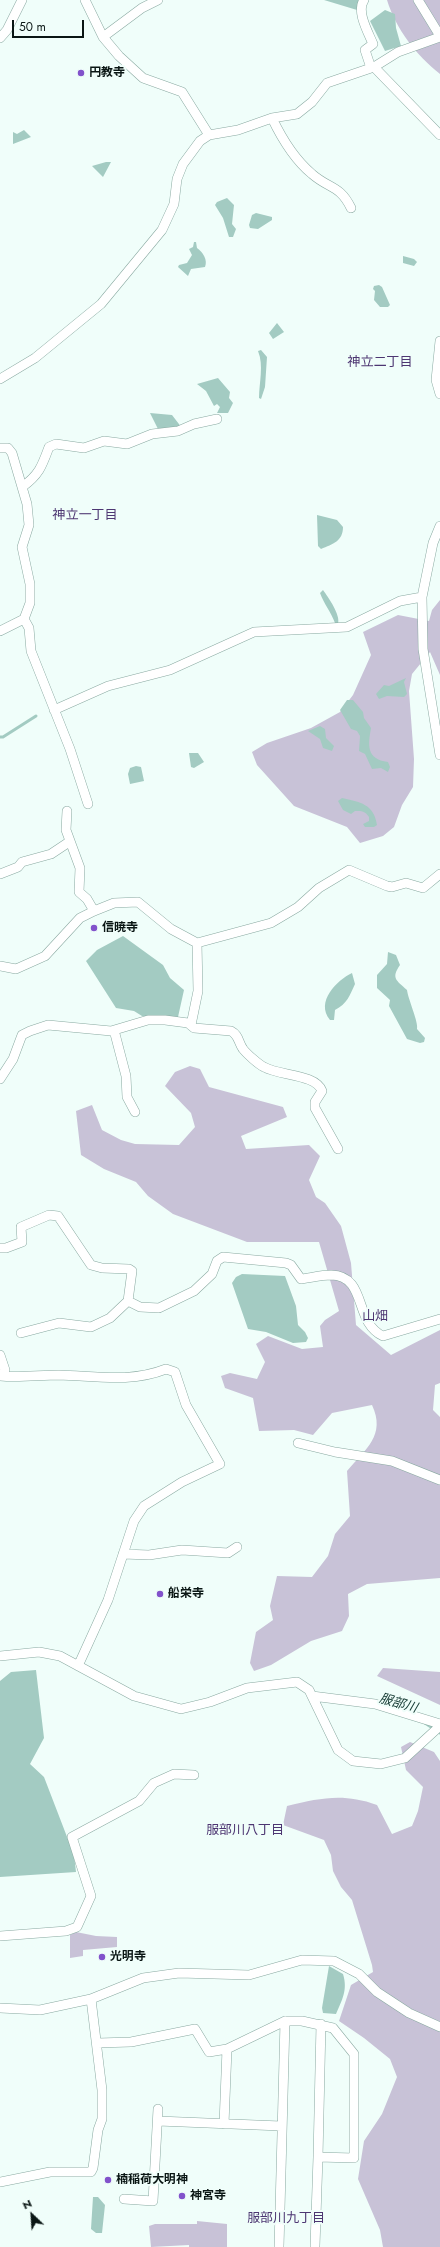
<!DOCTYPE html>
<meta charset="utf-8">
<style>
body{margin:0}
#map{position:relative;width:440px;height:2247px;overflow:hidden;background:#f0fefa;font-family:Jost,sans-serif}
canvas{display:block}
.north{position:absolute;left:12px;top:2195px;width:40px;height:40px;-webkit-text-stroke:3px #f0fefa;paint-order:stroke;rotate:335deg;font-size:11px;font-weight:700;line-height:16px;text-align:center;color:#0a1614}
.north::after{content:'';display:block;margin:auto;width:14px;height:18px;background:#0a1614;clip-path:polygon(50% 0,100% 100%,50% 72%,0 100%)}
.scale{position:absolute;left:12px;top:20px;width:72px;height:18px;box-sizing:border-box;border:2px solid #0a1614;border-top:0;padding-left:5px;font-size:12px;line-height:14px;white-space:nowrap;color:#0a1614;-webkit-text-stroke:3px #f0fefa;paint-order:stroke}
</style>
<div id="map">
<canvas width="440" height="2247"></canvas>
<div class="north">N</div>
<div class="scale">50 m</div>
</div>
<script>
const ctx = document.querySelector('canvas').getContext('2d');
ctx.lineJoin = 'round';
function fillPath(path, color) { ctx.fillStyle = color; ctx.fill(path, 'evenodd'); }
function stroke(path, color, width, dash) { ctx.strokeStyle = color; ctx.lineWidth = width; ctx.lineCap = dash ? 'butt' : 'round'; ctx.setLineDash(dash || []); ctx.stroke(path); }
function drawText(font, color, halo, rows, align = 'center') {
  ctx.font = font + ' Jost,"Noto Sans JP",sans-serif'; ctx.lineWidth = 4; ctx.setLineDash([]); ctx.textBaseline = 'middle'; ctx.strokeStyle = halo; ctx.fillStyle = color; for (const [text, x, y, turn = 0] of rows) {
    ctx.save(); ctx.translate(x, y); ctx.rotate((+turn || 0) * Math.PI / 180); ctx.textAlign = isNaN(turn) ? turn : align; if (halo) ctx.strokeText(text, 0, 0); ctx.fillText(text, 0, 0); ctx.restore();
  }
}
const green = new Path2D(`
 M387,0H440V74C416,55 396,29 387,0Z
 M440,600V675L430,652L412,674L409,691L414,759L413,787L402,805L394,827L383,836L360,843L347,827L294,806L257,765L252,752L267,743L311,728L340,712L353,695L371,655L363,632L398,615L429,621L432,610Z
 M190,1066L200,1069L209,1087L283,1107L287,1117L241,1136L246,1149L309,1145L320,1156L309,1180L316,1197L325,1203L341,1226L351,1263L356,1325L391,1355L440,1330V1383L435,1385L433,1410L440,1417V1578L367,1584L348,1594L349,1616L342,1631L311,1641L271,1665L254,1671L250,1663L256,1632L273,1620L270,1606L277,1576L312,1577L328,1556L335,1534L350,1516L347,1471C366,1449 386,1435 372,1405L332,1413L313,1435L294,1430L259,1431L253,1398L225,1388L221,1376L230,1373L257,1379L265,1362L256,1344L268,1336L302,1349L323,1347L320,1326L325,1320L339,1311L319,1242H247L173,1214L148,1196L136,1182L104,1169L81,1155L76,1111L92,1105L102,1130L121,1140L135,1144L179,1145L195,1127L191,1113L165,1086L175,1072Z
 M383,1668L440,1672V1705L377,1676Z
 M410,1742L434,1752L440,1761V2247H383L380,2230L358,2179L364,2141L382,2114L397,2077L390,2059L364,2038L339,2021L351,1985L373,1972L372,1965L352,1900L341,1887L333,1871L331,1855L324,1840L283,1825L287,1806C321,1798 343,1793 377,1805L392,1834L412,1826L418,1811L423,1787L406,1770L401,1747Z
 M76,1932L96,1936L117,1937V1947L83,1950V1956L70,1958V1935Z
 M197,2221L227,2224V2247H189V2245L151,2247L149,2226L155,2224H197Z`);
const water = new Path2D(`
 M324,0H360L357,10Z
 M385,10L395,14L396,28L401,46L385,51L370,21Z
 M24,130L31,137L13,144V132L17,134Z
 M106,162H111L103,177L92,166Z
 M227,198L234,205L232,224L236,229L233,237H229L223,218L215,205L217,202Z
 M256,213L272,217V220L258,229L250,228L249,225L252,215Z
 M194,242H196L197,248C203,252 208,260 205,267L191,269L188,276L178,267L179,265L187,263L192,255L189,249L193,247Z
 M403,256L414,259L417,262L414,266L403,263Z
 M379,285L382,287L390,305L388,307H380L374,300L375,291L373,289L374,286Z
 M277,323L284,332L273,339L269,333Z
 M261,350L267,357L265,387L261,399L259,398C259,383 264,365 258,351Z
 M218,378L230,392L229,398L233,403L228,413H217L220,407L217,404L214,406L206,391L197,384Z
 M150,413L172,415L182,428L158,429Z
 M317,515L337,520L343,527C343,541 333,544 321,549L318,546Z
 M323,590C328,597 341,615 338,624L335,623C331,612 324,604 320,593Z
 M406,678L404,682L407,694L404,697L387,696L379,699L376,694L384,685L389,686Z
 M347,700H353L363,712L364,718L371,728C368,745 366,759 388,762L390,767L388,772L381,768L372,769L365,754L359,751L360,736L357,731L351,729L340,710Z
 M320,726L325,729L326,738L334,746L332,751L323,748L320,739L308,731Z
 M189,753H198L204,762L194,768L191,767Z
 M136,766L141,767L144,781L130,784L128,774L130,768Z
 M342,798C360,802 374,804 377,825L374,827H365L363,824L369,821V817C365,811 362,811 355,811L351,814L343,810L338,801Z
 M123,936L163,965L170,978L184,990L178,1017L142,1016L134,1011L116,1008L86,961L97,950Z
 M388,952L396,955L400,965C391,978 396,980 407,990C408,999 419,1023 417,1029L425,1038L424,1042L420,1043L407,1039L389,1006L390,1000L377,988V975L387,964Z
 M352,973L355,984C350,995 347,1004 335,1010L334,1020H330C315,1002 337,980 352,973Z
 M242,1274L285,1276L296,1306L298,1325L305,1332L308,1338L306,1342L293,1343L266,1332L248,1329L232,1283L236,1277Z
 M36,1670L44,1738L30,1764L44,1777L74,1855L76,1872L0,1877V1681L11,1672Z
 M329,1966L343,1974C348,1990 342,2000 336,2014L323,2013L322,2008Z
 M93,2197H98L105,2205L102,2233H96L91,2229Z`);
const stream = new Path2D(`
 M0,737H3L36,716
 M425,1723L440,1733`);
const minor = new Path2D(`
 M85,0L103,37L119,56L143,78L182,92L209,135
 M364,0C356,11 368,32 373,44L365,50L371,68
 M418,0L440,36
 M103,37L142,8L158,0
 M0,38L7,30L22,0
 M374,67L440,135
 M272,118C282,139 294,159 312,174C329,189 340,185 351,208
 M440,341L436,380L440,394
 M0,379L35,358L101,304L162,230L174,204L177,179L183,164L200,141L209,135L238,130L272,118L297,114L312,102L327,83L374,67L398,52L440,37
 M0,448H8L12,453L27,504L29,525L22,547L30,584V603L24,619L0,631
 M22,487C39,475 42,466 49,447L56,444L84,448L104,441L127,444L152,434L178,431L194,424L217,419
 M440,526L433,543L422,597L423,649L440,755
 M24,619L29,628L31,651L70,749L88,804
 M54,710L108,686L170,670L254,632L347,627L400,601L422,597
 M67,811L66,830L80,868L79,892L87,899L94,911
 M0,874L18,867L22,862L51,854L69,842
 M0,966L16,969L45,956L80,918L94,911L114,903L138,902L171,929L197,943L271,923L298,907L319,888L349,870L387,886L392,887L406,883L423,888L440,874
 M191,1025L198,991L197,943
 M114,1030L126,1076L127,1097L135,1112
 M0,1079L13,1059L22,1035L30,1031L48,1025L111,1031L148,1020H165L188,1023L194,1028L231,1031C239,1035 238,1042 243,1049C247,1054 258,1064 264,1067C280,1076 316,1074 322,1091L315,1102V1108L338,1149
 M0,1248H6L22,1242L21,1227L49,1215L58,1216L91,1265L102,1268L129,1269L132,1271L128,1301L140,1307L159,1308L194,1291L212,1274L217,1261L223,1257L286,1263L291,1265L301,1279C310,1278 321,1275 331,1275C368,1276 353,1322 383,1336L440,1319
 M21,1333L59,1323L91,1327L110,1318L128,1301
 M0,1355L5,1370L2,1376
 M0,1376C19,1378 40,1375 59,1375C96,1376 131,1383 166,1369L175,1372L186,1405L220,1464L182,1482L144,1506L134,1521L108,1600L78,1666
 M298,1443L335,1452L392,1461L440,1480
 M123,1554L149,1555L182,1550L228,1553L237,1547
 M0,1656L39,1652L60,1656L134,1696L181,1709L210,1702L247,1688L297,1682L309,1690L338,1750L353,1761L381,1764L405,1758L440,1726
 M312,1696L375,1704L440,1724
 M0,1936L66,1931L77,1927L91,1896L72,1837L139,1801L154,1783L174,1774L194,1775
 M0,2008L40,2010L91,1999L143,1978L179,1973L249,1975L302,1960L334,1961L359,1974L377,1992L409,2013L440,2027
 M285,2021H302L333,2028L354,2054V2158L318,2157L315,2246
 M98,2043L131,2042L195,2029L209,2052L227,2049L285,2021L279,2247
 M158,2121L281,2126
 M224,2124L227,2049
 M318,2157L321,2024
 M0,2182L50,2172H91L93,2168L98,2130L102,2119V2090L91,1999
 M124,2199L153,2201L158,2109`);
const markers = [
 [81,73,4,"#8252cb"],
 [94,928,4,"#8252cb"],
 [160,1594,4,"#8252cb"],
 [102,1957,4,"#8252cb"],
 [108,2180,4,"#8252cb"],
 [182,2196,4,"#8252cb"]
];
const poiNames = [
 ["円教寺",89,73],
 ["信暁寺",102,928],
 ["船栄寺",168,1594],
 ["光明寺",110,1957],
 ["楠稲荷大明神",116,2180],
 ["神宮寺",190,2196]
];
const neighbourhoodNames = [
 ["神立二丁目",380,363],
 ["神立一丁目",85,516],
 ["山畑",375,1317],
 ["服部川八丁目",245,1831],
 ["服部川九丁目",286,2219]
];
const waterNames = [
 ["服部川",398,1704,16]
];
fillPath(green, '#c8c2d7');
fillPath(water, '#a3cbc2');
stroke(stream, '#a3cbc2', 3);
stroke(minor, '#89a9a1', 10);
stroke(minor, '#fff', 9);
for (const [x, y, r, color] of markers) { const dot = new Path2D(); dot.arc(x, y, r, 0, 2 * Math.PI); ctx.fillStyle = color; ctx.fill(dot); stroke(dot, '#f0fefa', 1.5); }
drawText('bold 12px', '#0a1614', '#f0fefa', poiNames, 'left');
drawText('13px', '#4d3672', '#f0fefa', neighbourhoodNames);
drawText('italic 13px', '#113730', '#f0fefa', waterNames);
</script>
